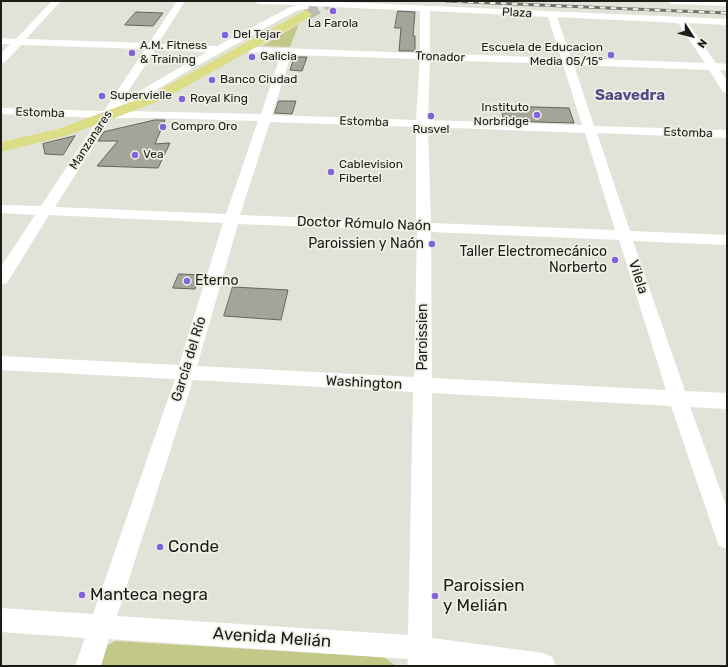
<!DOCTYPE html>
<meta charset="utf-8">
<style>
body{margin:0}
#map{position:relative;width:728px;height:667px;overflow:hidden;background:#e2e3d8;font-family:Rubik,sans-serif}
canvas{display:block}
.frame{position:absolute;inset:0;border:2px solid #1b1b17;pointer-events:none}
.north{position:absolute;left:672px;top:16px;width:40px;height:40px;-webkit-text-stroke:3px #eff1e6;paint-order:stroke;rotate:126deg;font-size:11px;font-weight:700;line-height:16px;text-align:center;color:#1b1b17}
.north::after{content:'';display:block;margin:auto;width:14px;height:18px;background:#1b1b17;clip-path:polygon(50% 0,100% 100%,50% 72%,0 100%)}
</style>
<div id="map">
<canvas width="728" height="667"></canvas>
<div class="frame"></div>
<div class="north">N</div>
</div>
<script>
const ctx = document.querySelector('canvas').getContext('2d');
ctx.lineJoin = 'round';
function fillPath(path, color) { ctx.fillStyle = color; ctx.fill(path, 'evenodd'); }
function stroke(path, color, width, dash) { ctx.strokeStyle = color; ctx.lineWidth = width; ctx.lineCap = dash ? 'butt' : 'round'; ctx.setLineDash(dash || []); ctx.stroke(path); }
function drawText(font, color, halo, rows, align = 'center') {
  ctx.font = font + ' Rubik,sans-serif'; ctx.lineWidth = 3.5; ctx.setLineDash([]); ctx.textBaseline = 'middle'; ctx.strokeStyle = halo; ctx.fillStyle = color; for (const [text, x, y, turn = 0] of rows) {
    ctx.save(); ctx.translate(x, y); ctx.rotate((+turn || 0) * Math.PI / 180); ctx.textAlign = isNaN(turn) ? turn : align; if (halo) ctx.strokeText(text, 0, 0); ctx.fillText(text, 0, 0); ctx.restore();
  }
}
const green = new Path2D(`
 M299,24L290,47L262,46Z
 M115,641L384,657L396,666H100L106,646Z`);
const building = new Path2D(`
 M398,11L415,12L413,36H415V51H399L401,28H395Z
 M136,12L163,13L153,26L125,25Z
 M299,57H307L302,71L290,70L294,58Z
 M279,101H296L292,114L275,113Z
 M501,106L569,108L574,123L504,121Z
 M155,120H165L155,144L170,143L158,168L97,166L118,141H98L104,132Z
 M75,136L63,155L45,154L43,144Z
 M179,274L201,275L195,289L173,288Z
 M233,287L288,290L281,320L224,316Z`);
const majorTunnel = new Path2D(`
 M306,14L329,1`);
const minor = new Path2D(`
 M52,1H61L26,39L149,43L177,1H185L158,44L217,46L290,7L298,5L258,4L254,1H319L727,19V25L688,23L716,63L727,64V70H720L727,81V93L723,92L709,70L574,65L594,126L727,130V138L597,133L630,231L727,235V245L633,241L685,391L727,393V409L690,407L727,508V549L719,546L716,538L671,406L432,393V638L543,653L552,657L556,666L449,665L450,666H407L408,659L109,639L101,666H75L85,638L1,632V608L93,614L175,379L1,370V356L179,365L223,223L49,215L7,283L1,284V267L35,215L1,213V205L41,206L99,118L1,114V108L104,111L145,49L21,45L5,62L1,63V54L10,44H1V38L16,39ZM309,6L420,11V53L250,47L246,48L245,50L246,52L281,54L261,114L122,111L184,73L296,11L308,9ZM430,11L548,17L561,58L430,53ZM557,17L678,23L705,63L571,58ZM155,50L207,52L122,101ZM291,55L420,59L416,120L272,115ZM430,60L563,64L582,125L428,120ZM111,118H154L258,121L226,214L55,207ZM270,122L416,127V222L240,215ZM428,127L585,133L615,230L431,223ZM238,224L417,231L414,377L197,366ZM431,232L619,240L666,390L432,378ZM193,380L413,392L408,635L117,616Z
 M667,1H727V6L671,4Z`);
const major = new Path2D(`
 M306,10L312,14L310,17L162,100L69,135L1,152V142L58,129L152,94Z`);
const rail = new Path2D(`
 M446,1L727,13`);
const markers = [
 [333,11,4,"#8262dd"],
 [225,35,4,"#8262dd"],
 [132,53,4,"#8262dd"],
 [611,55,4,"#8262dd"],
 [252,57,4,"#8262dd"],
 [212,80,4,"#8262dd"],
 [102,96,4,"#8262dd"],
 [182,99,4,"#8262dd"],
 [537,115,4,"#8262dd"],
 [431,116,4,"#8262dd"],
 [163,127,4,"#8262dd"],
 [135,155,4,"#8262dd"],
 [331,172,4,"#8262dd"],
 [432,244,4,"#8262dd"],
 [615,260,4,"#8262dd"],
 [187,281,4,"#8262dd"],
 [160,547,4,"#8262dd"],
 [82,595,4,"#8262dd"],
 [435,596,4,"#8262dd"]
];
const farStreetnames = [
 ["Plaza",517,13,3],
 ["Tronador",440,57,2],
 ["Estomba",40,113,2],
 ["Estomba",364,122,2],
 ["Estomba",688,133,2],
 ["Manzanares",91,140,-57]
];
const farPoinames = [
 ["La Farola",333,24,"center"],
 ["Del Tejar",233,35],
 ["A.M. Fitness",140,46],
 ["& Training",140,60],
 ["Escuela de Educacion",603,48,"right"],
 ["Media 05/15°",603,62,"right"],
 ["Galicia",260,57],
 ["Banco Ciudad",220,80],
 ["Supervielle",110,96],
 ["Royal King",190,99],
 ["Instituto",529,108,"right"],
 ["Norbridge",529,122,"right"],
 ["Compro Oro",171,127],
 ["Rusvel",431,130,"center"],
 ["Vea",143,155],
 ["Cablevision",339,165],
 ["Fibertel",339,179]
];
const streetNames = [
 ["Doctor Rómulo Naón",364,224,2],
 ["Vilela",638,277,72],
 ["Paroissien",423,337,-90],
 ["García del Río",189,359,-73],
 ["Washington",364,383,3]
];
const poiNames = [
 ["Paroissien y Naón",424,244],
 ["Taller Electromecánico",607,252],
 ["Norberto",607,268],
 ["Eterno",195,281,"left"]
];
const farDistrictnames = [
 ["Saavedra",630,96]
];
const nearPoinames = [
 ["Conde",168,547],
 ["Paroissien",443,586],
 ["y Melián",443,606],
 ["Manteca negra",90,595]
];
const nearStreetnames = [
 ["Avenida Melián",272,638,4]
];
fillPath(green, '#c4c887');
fillPath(building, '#a3a49a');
stroke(building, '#63645b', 1);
stroke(majorTunnel, '#babbb1', 13, [13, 6]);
fillPath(minor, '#fff');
fillPath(major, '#dbde87');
stroke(rail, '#71726b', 3);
stroke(rail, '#eff1e6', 2, [5.5]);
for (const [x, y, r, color] of markers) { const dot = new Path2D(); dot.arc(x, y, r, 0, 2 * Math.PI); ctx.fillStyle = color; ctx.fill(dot); stroke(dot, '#eff1e6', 1.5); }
drawText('12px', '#1b1b17', '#eff1e6', farStreetnames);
drawText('12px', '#1b1b17', '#eff1e6', farPoinames, 'left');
drawText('14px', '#1b1b17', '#eff1e6', streetNames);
drawText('14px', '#1b1b17', '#eff1e6', poiNames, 'right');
drawText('bold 15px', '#574a88', '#eff1e6', farDistrictnames);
drawText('17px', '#1b1b17', '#eff1e6', nearPoinames, 'left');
drawText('17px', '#1b1b17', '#eff1e6', nearStreetnames);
</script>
